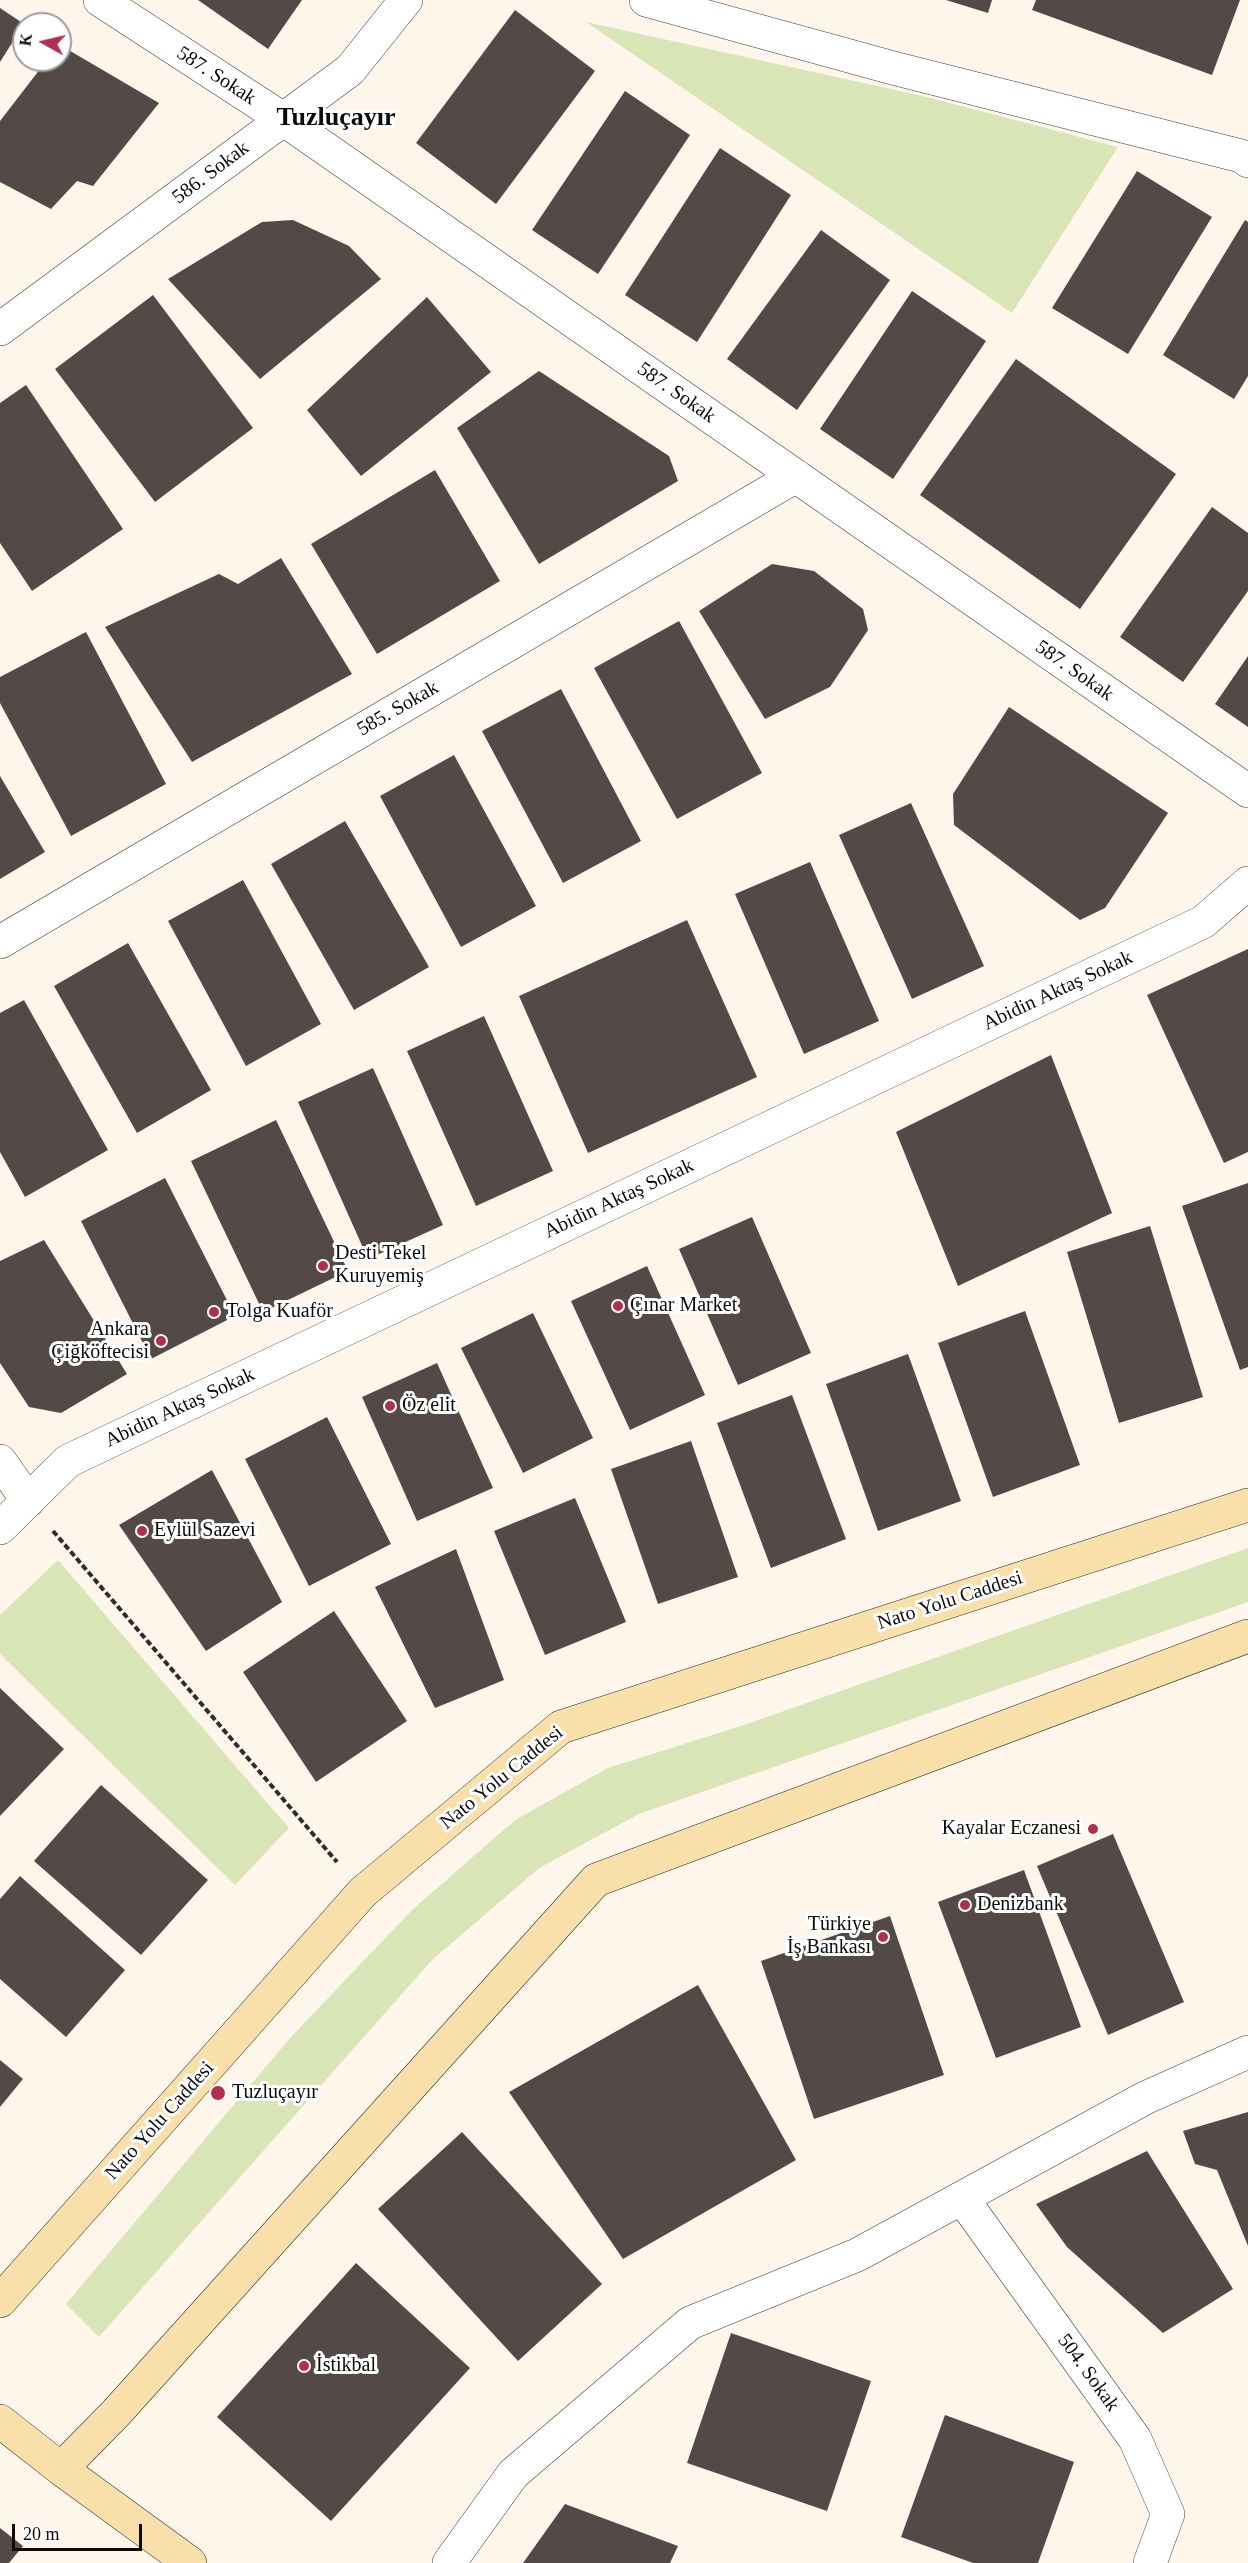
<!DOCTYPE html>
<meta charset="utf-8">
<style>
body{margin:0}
#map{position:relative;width:1248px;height:2563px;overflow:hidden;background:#fef6ea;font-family:Georgia,serif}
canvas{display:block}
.north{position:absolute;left:12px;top:12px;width:60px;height:60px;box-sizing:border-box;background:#fff;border:2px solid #9d9d9d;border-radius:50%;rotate:278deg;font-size:16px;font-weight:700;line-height:24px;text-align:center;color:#0b0b0b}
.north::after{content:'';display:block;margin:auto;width:21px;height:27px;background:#b02e50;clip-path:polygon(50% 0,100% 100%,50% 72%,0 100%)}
.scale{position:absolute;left:12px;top:2524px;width:130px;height:27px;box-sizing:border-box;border:3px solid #0b0b0b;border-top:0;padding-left:8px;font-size:18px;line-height:21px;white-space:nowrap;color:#0b0b0b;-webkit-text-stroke:4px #fff;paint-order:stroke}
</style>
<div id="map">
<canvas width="1248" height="2563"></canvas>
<div class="north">K</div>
<div class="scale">20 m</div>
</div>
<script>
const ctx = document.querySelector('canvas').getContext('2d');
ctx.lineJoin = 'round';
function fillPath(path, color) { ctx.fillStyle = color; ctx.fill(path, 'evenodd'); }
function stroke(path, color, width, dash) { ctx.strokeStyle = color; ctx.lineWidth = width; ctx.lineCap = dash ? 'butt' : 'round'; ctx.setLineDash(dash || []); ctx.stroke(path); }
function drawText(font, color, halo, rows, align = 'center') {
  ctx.font = font + ' Georgia,serif'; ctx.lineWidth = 6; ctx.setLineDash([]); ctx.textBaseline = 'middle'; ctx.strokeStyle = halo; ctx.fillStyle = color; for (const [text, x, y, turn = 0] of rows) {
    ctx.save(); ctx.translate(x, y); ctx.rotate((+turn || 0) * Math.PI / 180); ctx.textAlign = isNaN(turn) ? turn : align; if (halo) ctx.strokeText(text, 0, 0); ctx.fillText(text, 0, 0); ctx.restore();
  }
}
const green = new Path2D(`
 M586,22L927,97L1118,147L1012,313Z
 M1248,1548V1602L639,1814L539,1868L431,1961L99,2337L66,2304L290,2038L412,1910L515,1820L608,1768L744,1725Z
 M58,1560L289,1828L235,1885L0,1654V1615Z`);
const building = new Path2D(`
 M198,0H302L268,49Z
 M946,0H992L988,13Z
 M1036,0H1240L1212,75L1032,10Z
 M0,8L24,24L0,62Z
 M515,10L595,71L496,204L416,143Z
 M60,45L159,103L93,186L77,181L51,209L0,182V121L47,60H60Z
 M625,91L690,135L598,274L532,230Z
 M720,148L791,195L697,342L625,295Z
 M1137,171L1212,217L1128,354L1052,308Z
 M293,220L349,246L381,279L260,379L168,279L262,222Z
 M1245,220L1248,222V376L1234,399L1163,355Z
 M821,230L890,280L797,410L727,359Z
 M912,291L986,341L893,479L820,429Z
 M153,295L253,428L155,502L55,369Z
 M427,297L491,372L361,476L307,410Z
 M1016,359L1176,474L1080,609L920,495Z
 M539,371L669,456L678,481L539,564L457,428Z
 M26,385L123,529L32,591L0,543V403Z
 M435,470L500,581L377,654L311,544Z
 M1212,507L1248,533V591L1183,682L1120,637Z
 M281,558L352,674L192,762L105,627L219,574L238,584Z
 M772,564L814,571L863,609L868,630L830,687L765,719L699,611Z
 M679,621L762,773L677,819L594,668Z
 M86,632L166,784L71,836L0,703V677Z
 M1248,656V727L1215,704Z
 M561,689L641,841L563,883L482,731Z
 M1009,707L1168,813L1105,908L1080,920L954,825L953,794Z
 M454,755L536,906L461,947L380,796Z
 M0,776L45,852L0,879Z
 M911,803L984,966L912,999L839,835Z
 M345,821L429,967L354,1010L271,864Z
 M810,862L879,1021L804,1054L735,894Z
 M243,880L321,1024L246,1066L168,921Z
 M687,920L757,1077L588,1153L519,996Z
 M128,943L211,1090L137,1133L54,986Z
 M1248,949V1152L1224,1163L1147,995Z
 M24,1000L108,1150L25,1197L0,1152V1013Z
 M484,1016L553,1171L476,1206L407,1051Z
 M1051,1055L1112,1213L958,1286L896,1132Z
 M373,1068L443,1225L368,1259L298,1102Z
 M276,1120L348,1271L263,1312L191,1161Z
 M165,1178L235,1316L151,1359L81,1221Z
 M1248,1183V1367L1240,1370L1182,1206Z
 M752,1217L811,1353L738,1385L679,1249Z
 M1150,1226L1203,1397L1119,1423L1067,1252Z
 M44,1240L127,1374L61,1413L29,1407L0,1363V1261Z
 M647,1266L705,1395L630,1430L571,1301Z
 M1025,1311L1080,1465L993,1497L938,1343Z
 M533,1313L593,1438L523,1473L461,1348Z
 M908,1354L961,1501L878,1531L826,1384Z
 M437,1363L493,1488L417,1521L362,1397Z
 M792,1395L846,1539L771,1568L717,1423Z
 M327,1417L391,1544L309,1586L245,1459Z
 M691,1441L738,1577L658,1604L611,1469Z
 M212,1470L282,1602L206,1651L119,1525Z
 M575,1498L626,1622L545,1655L494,1531Z
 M456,1549L504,1680L435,1708L375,1587Z
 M334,1611L407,1721L316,1782L243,1672Z
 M0,1688L64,1749L0,1816Z
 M101,1785L208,1880L141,1955L34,1861Z
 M1113,1834L1184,2002L1108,2035L1037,1866Z
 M1024,1870L1081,2027L996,2058L938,1902Z
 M20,1876L125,1970L66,2037L0,1979V1899Z
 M890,1916L944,2075L814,2119L761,1961Z
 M698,1985L796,2160L623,2259L509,2092Z
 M0,2060L23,2079L0,2107Z
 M1248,2112V2246L1217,2170L1195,2164L1183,2131Z
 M462,2132L602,2284L518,2361L378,2209Z
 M1147,2151L1233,2289L1163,2333L1067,2247L1036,2204Z
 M356,2263L470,2368L331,2521L217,2417Z
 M731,2333L871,2381L827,2511L687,2463Z
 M945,2415L1074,2462L1038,2563H973L901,2537Z
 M565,2504L678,2546L670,2563H523Z
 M0,2528L23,2546L9,2563H0Z`);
const path = new Path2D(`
 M53,1531L337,1862`);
const street = new Path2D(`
 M100,0L283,119L1248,791
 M646,0L893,68L1241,156L1248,161
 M0,329L350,70L406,0
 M0,942L796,476
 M0,1461L28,1501
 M0,1528L68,1461L1203,922L1248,883
 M962,2198L1135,2439L1168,2514L1150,2563
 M449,2563L513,2474L690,2323L857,2255L1145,2098L1248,2052`);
const secondary = new Path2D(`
 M0,2301L363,1892L561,1727L1248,1505
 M0,2421L61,2469L190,2563
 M61,2469L116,2413L596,1880L1248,1636`);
const markers = [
 [323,1266,6,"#b02e50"],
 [618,1306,6,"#b02e50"],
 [214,1312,6,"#b02e50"],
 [161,1341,6,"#b02e50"],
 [390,1406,6,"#b02e50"],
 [142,1531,6,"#b02e50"],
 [1093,1829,6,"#b02e50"],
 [965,1905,6,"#b02e50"],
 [883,1937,6,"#b02e50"],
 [218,2093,8,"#b02e50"],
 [304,2366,6,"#b02e50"]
];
const streetNames = [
 ["587. Sokak",216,76,33],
 ["586. Sokak",211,173,-37],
 ["587. Sokak",676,393,35],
 ["587. Sokak",1074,671,35],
 ["585. Sokak",398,709,-30],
 ["Abidin Aktaş Sokak",1058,991,-25],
 ["Abidin Aktaş Sokak",619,1199,-25],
 ["Abidin Aktaş Sokak",180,1408,-25],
 ["Nato Yolu Caddesi",950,1601,-18],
 ["Nato Yolu Caddesi",502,1778,-39],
 ["Nato Yolu Caddesi",160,2121,-48],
 ["504. Sokak",1088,2373,54]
];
const poiNames = [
 ["Desti Tekel",335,1254],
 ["Kuruyemiş",335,1277],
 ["Çınar Market",630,1306],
 ["Tolga Kuaför",226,1312],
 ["Ankara",149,1330,"right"],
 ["Çiğköftecisi",149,1353,"right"],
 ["Öz elit",402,1406],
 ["Eylül Sazevi",154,1531],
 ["Kayalar Eczanesi",1081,1829,"right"],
 ["Denizbank",977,1905],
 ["Türkiye",871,1925,"right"],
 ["İş Bankası",871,1948,"right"],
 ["Tuzluçayır",232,2093],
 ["İstikbal",316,2366]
];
const districtNames = [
 ["Tuzluçayır",336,118]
];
fillPath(green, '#d9e5b7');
fillPath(building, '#534a48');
stroke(street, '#3e3e3e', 34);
stroke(secondary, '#2d2d2d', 34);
stroke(path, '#2d2d2d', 4, [6, 3]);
stroke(street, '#fff', 33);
stroke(secondary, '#f9dfaa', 33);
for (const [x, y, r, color] of markers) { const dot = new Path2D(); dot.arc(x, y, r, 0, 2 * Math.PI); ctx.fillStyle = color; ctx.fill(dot); stroke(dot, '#fff', 2); }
drawText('20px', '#0b0b0b', '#fff', streetNames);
drawText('20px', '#0b0b0b', '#fff', poiNames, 'left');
drawText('bold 26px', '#0b0b0b', '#fff', districtNames);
</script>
